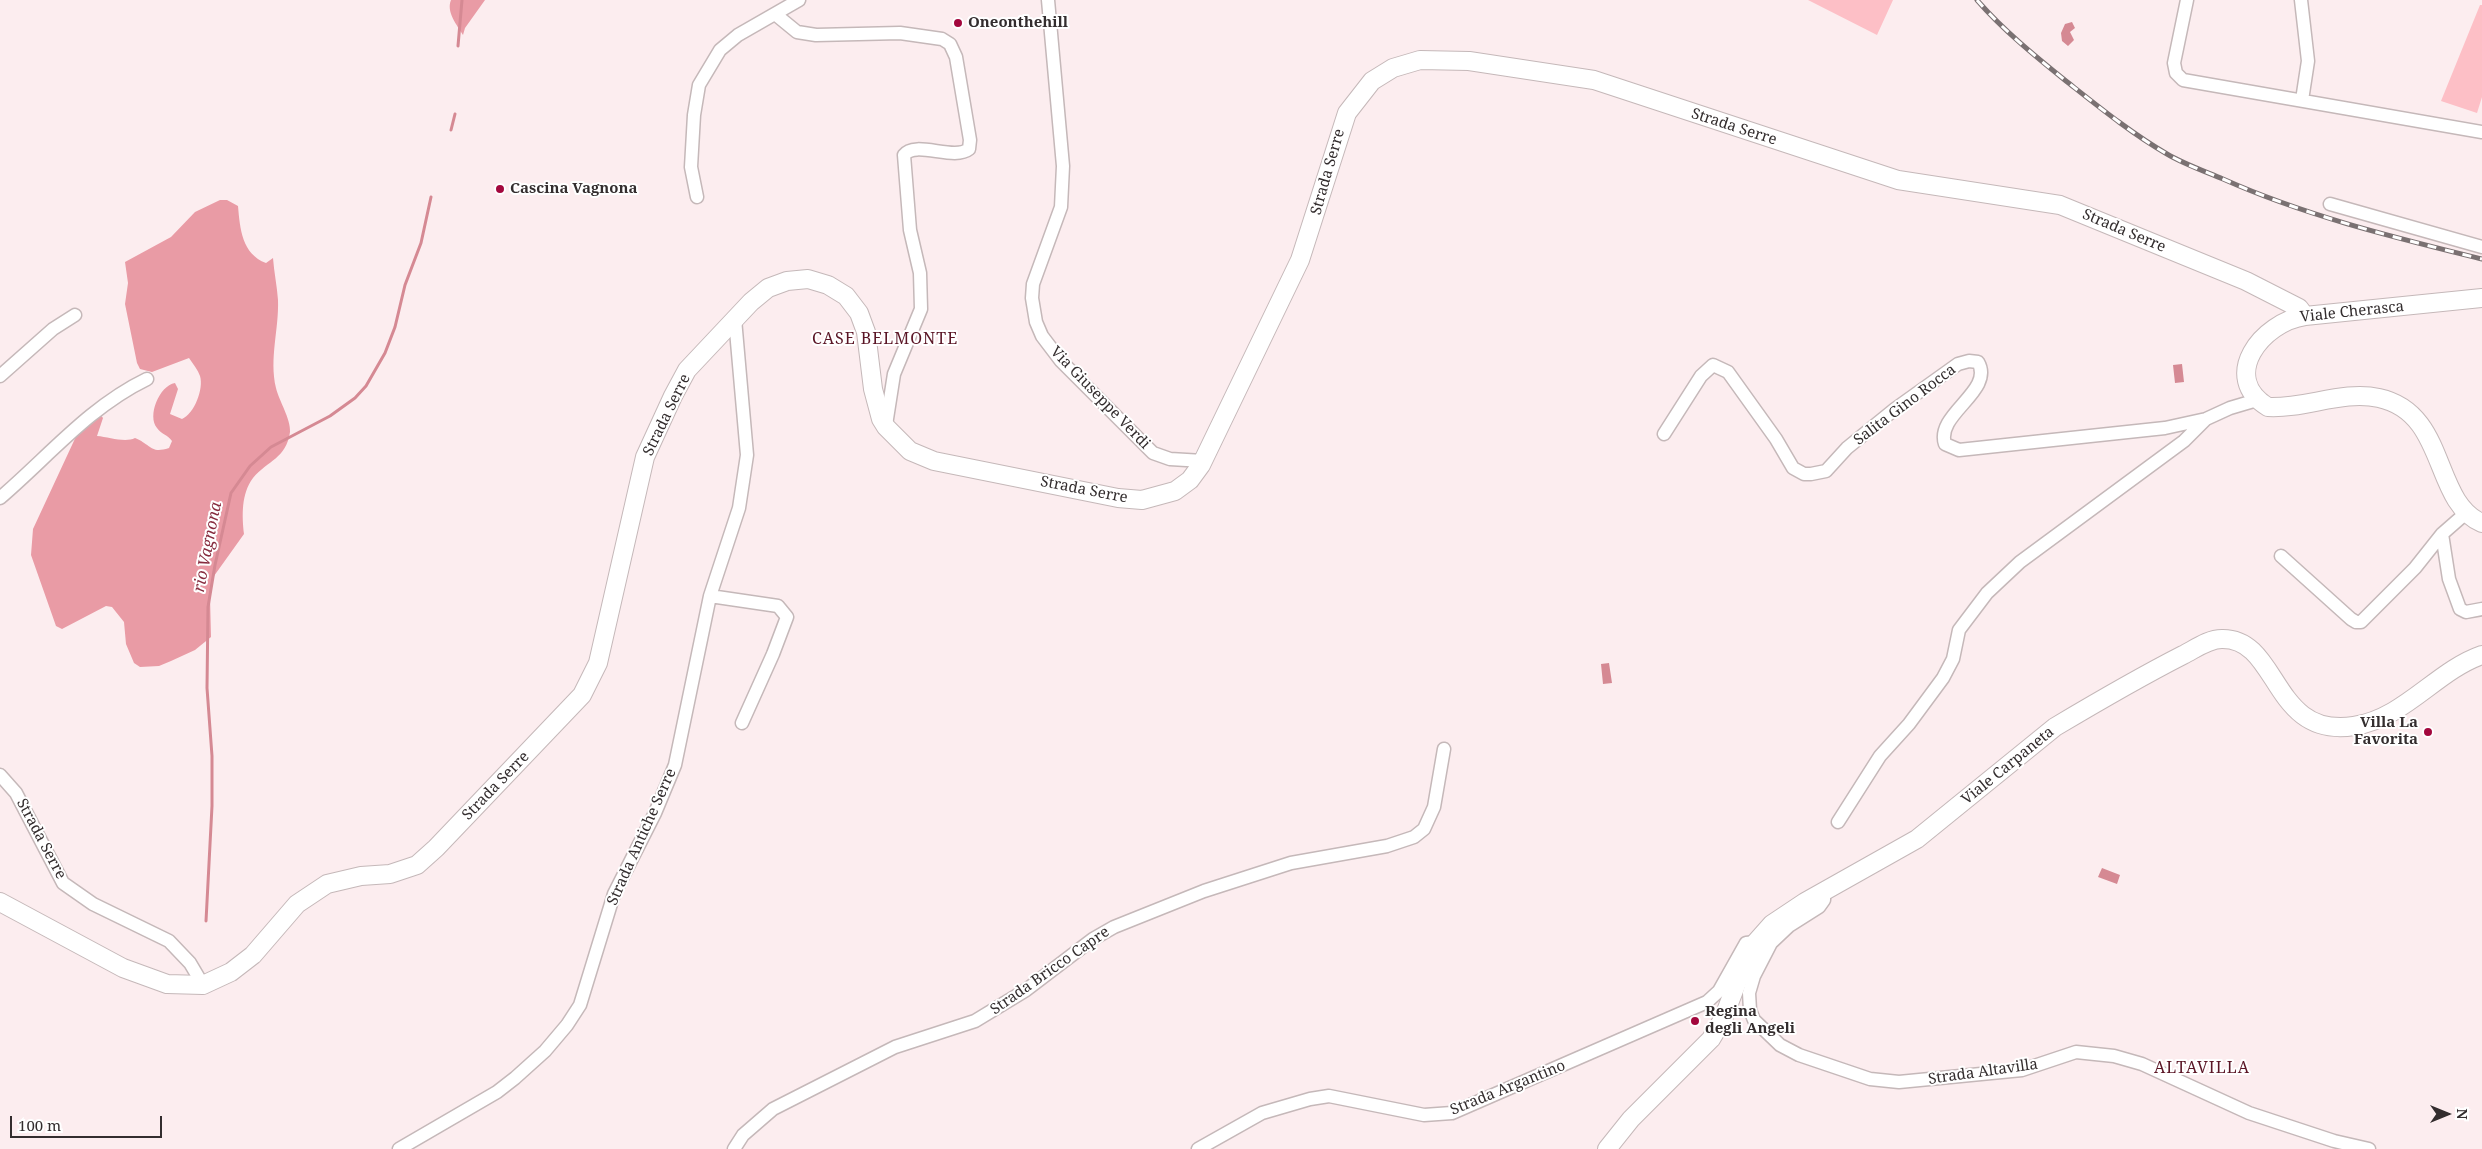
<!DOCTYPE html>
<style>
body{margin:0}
#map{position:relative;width:2482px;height:1149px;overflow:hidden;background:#fcedef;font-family:"Noto Serif",serif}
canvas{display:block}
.north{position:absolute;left:2422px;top:1089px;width:50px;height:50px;-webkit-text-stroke:4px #fff;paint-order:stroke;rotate:90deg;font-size:14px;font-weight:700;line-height:20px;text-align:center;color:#332d2e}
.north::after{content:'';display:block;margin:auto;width:18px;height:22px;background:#332d2e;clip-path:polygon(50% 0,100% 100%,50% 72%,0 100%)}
.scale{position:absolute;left:10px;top:1116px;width:152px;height:22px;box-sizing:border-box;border:2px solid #332d2e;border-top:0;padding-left:6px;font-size:15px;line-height:18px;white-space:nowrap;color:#332d2e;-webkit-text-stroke:4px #fff;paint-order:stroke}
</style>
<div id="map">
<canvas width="2482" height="1149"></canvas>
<div class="north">N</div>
<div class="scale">100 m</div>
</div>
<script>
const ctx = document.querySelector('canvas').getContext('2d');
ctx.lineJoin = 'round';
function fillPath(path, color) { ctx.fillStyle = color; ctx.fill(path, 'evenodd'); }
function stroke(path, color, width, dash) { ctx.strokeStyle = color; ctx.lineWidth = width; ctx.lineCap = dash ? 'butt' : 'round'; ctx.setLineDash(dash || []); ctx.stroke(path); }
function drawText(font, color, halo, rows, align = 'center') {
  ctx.font = font + ' "Noto Serif",serif'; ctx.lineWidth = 4; ctx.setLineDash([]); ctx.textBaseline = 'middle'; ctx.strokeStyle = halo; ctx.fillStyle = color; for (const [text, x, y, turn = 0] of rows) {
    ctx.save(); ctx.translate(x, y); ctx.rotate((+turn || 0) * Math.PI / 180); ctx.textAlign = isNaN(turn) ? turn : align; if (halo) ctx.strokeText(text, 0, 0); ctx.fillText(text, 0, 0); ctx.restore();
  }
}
const green = new Path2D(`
 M1808,0H1893L1877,35Z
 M2480,5H2482V97L2477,113L2441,101Z`);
const forest = new Path2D(`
 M451,0H485L465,28L463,35C457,25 446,12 451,0Z
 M220,200H227L238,206C240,229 242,254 266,263L273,258C274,272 277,286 278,300C279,330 269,358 276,388C279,401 291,419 290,432C286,459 268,460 253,478C241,494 242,516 244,534L214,576L210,597L211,637L195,650L171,661L159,666L140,667L134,663L126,644L124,622L112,607L106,606L62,629L56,626L31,555L33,529L79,430L99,413L103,418L97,436C109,437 125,443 135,438C152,445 150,454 169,448L172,441C168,435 161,434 157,428C147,416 159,386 175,383L178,389L170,414L182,419C194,414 204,389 200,376C198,370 193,364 189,358L152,372L140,369L137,363L125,304L128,283L125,262L171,237L195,212Z`);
const water = new Path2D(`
 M2072,22L2075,28L2070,32L2074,40L2068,46L2062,41L2061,33L2065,24Z
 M2182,364L2184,382L2175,383L2173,365Z
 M1609,663L1612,683L1603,684L1601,664Z
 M2102,868L2120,875L2117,884L2098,877Z`);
const stream = new Path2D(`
 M458,46L462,0
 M451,130L455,114
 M206,921L212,806V756L207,688L208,607L215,565L231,493L250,466L271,447L330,416L355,398L366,386L385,353L395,327L405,285L421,243L431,197`);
const minor = new Path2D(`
 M1048,0L1063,166L1061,207L1033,284L1032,298L1036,322L1042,336L1061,361L1153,453L1170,459L1203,461
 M2187,0L2174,63L2176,73L2183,80L2482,132
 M2301,0L2308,61L2302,100
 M775,14L797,32L816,35L900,33L942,39L950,44L956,57L970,140L969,149C954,161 915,140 904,155L910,230L920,273L921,309L894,374L886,425
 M697,197L691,167L694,115L699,85L720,50L738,35L799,0
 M2330,204L2482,247
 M0,376L53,329L75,315
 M1664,434L1701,376L1713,365L1728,372L1776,439L1793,468L1804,474H1811L1826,471L1847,448L1895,409L1958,364L1969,361L1978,362C1995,391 1935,414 1945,444L1959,450L2165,428L2206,419L2230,408L2257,400
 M0,498C48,457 89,407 147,379
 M2442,534L2449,579L2460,609L2466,612L2482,609
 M2281,556L2351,619L2356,622H2361L2415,568L2442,534L2466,513
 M710,596L778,606L787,617L773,654L742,723
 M0,775L16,793L63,883L93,904L169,941L190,963L203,985
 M1838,822L1880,756L1909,724L1943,678L1953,659L1959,630L1987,593L2020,562L2184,441L2206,419
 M1824,892V900L1819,907L1789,926L1771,943L1754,976L1749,993L1750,1010L1754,1020L1780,1045L1799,1055L1870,1079L1899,1082L2022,1070L2076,1052L2114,1056L2142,1064L2249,1113L2334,1141L2369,1149
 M399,1149L497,1092L515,1078L545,1051L567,1025L580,1005L614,894L655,813L675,765L710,596L739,508L747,455L735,319
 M734,1149L743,1135L773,1109L895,1047L975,1021L1026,990L1093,939L1114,927L1204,891L1291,863L1387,846L1414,837L1424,829L1434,807L1444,749
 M1198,1149L1262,1113L1310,1099L1329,1096L1424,1115L1452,1113L1707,1002L1719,991L1746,943L1756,942`);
const secondary = new Path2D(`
 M2482,298L2305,316C2262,322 2219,377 2268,407C2305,409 2343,390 2379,398C2448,413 2432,502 2482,523
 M0,902L123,968L167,984L203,985L231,972L253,955L297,904L327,884L361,876L390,874L417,865L436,848L582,695L598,663L645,457L673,396L687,370L751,302L768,288L787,281L808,279L828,285L846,296L859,313L866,332L873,389L881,419L886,427L910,451L934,461L1118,498L1142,500L1175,491L1190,480L1201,465L1300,260L1347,113L1372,81L1393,68L1420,60L1469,61L1594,80L1898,180L2060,205L2246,281L2299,308L2305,316
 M1607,1149L1631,1119L1711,1039L1723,1019L1741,972L1756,942L1772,924L1805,902L1917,839L2055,727C2097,702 2140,677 2183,655C2195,649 2208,639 2222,639C2280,638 2271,739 2354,726C2405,718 2436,671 2482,655`);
const rail = new Path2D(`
 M1977,0C2003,30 2035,56 2066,81C2099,107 2131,133 2167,154C2184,164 2204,171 2223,179C2306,216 2393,237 2482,259`);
const markers = [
 [958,23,5,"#a3073d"],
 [500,189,5,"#a3073d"],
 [2428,732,5,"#a3073d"],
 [1695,1021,5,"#a3073d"]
];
const poiNames = [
 ["Oneonthehill",968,23],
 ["Cascina Vagnona",510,189],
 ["Villa La",2418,723,"right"],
 ["Favorita",2418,740,"right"],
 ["Regina",1705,1012],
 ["degli Angeli",1705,1029]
];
const streetNames = [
 ["Strada Serre",1734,127,18],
 ["Strada Serre",1328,172,-74],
 ["Strada Serre",2124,231,23],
 ["Viale Cherasca",2352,312,-6],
 ["Via Giuseppe Verdi",1100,398,46],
 ["Salita Gino Rocca",1905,405,-37],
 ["Strada Serre",667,415,-64],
 ["Strada Serre",1084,490,11],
 ["Viale Carpaneta",2008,766,-39],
 ["Strada Serre",496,786,-46],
 ["Strada Antiche Serre",642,837,-66],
 ["Strada Serre",41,839,62],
 ["Strada Bricco Capre",1050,971,-35],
 ["Strada Altavilla",1983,1072,-8],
 ["Strada Argantino",1508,1088,-22]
];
const neighbourhoodNames = [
 ["CASE BELMONTE",885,339],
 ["ALTAVILLA",2202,1068]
];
const waterNames = [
 ["rio Vagnona",208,547,-79]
];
fillPath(green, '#fdbfc6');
fillPath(forest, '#e99ba5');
fillPath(water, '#d58993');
stroke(stream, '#d58993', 3);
stroke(minor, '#c5b8b9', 15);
stroke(secondary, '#c5b8b9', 20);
stroke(minor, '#fff', 12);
stroke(secondary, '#fff', 18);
stroke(rail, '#7a7172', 5);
stroke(rail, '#fff', 3, [9]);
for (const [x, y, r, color] of markers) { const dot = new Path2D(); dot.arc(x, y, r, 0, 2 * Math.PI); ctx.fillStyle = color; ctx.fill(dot); stroke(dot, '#fff', 2); }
drawText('bold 15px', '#332d2e', '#fff', poiNames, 'left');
drawText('15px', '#332d2e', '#fff', streetNames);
ctx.letterSpacing = '1px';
drawText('16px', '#5a1525', '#fff', neighbourhoodNames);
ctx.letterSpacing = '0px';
drawText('italic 16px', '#872c3f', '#fff', waterNames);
</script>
